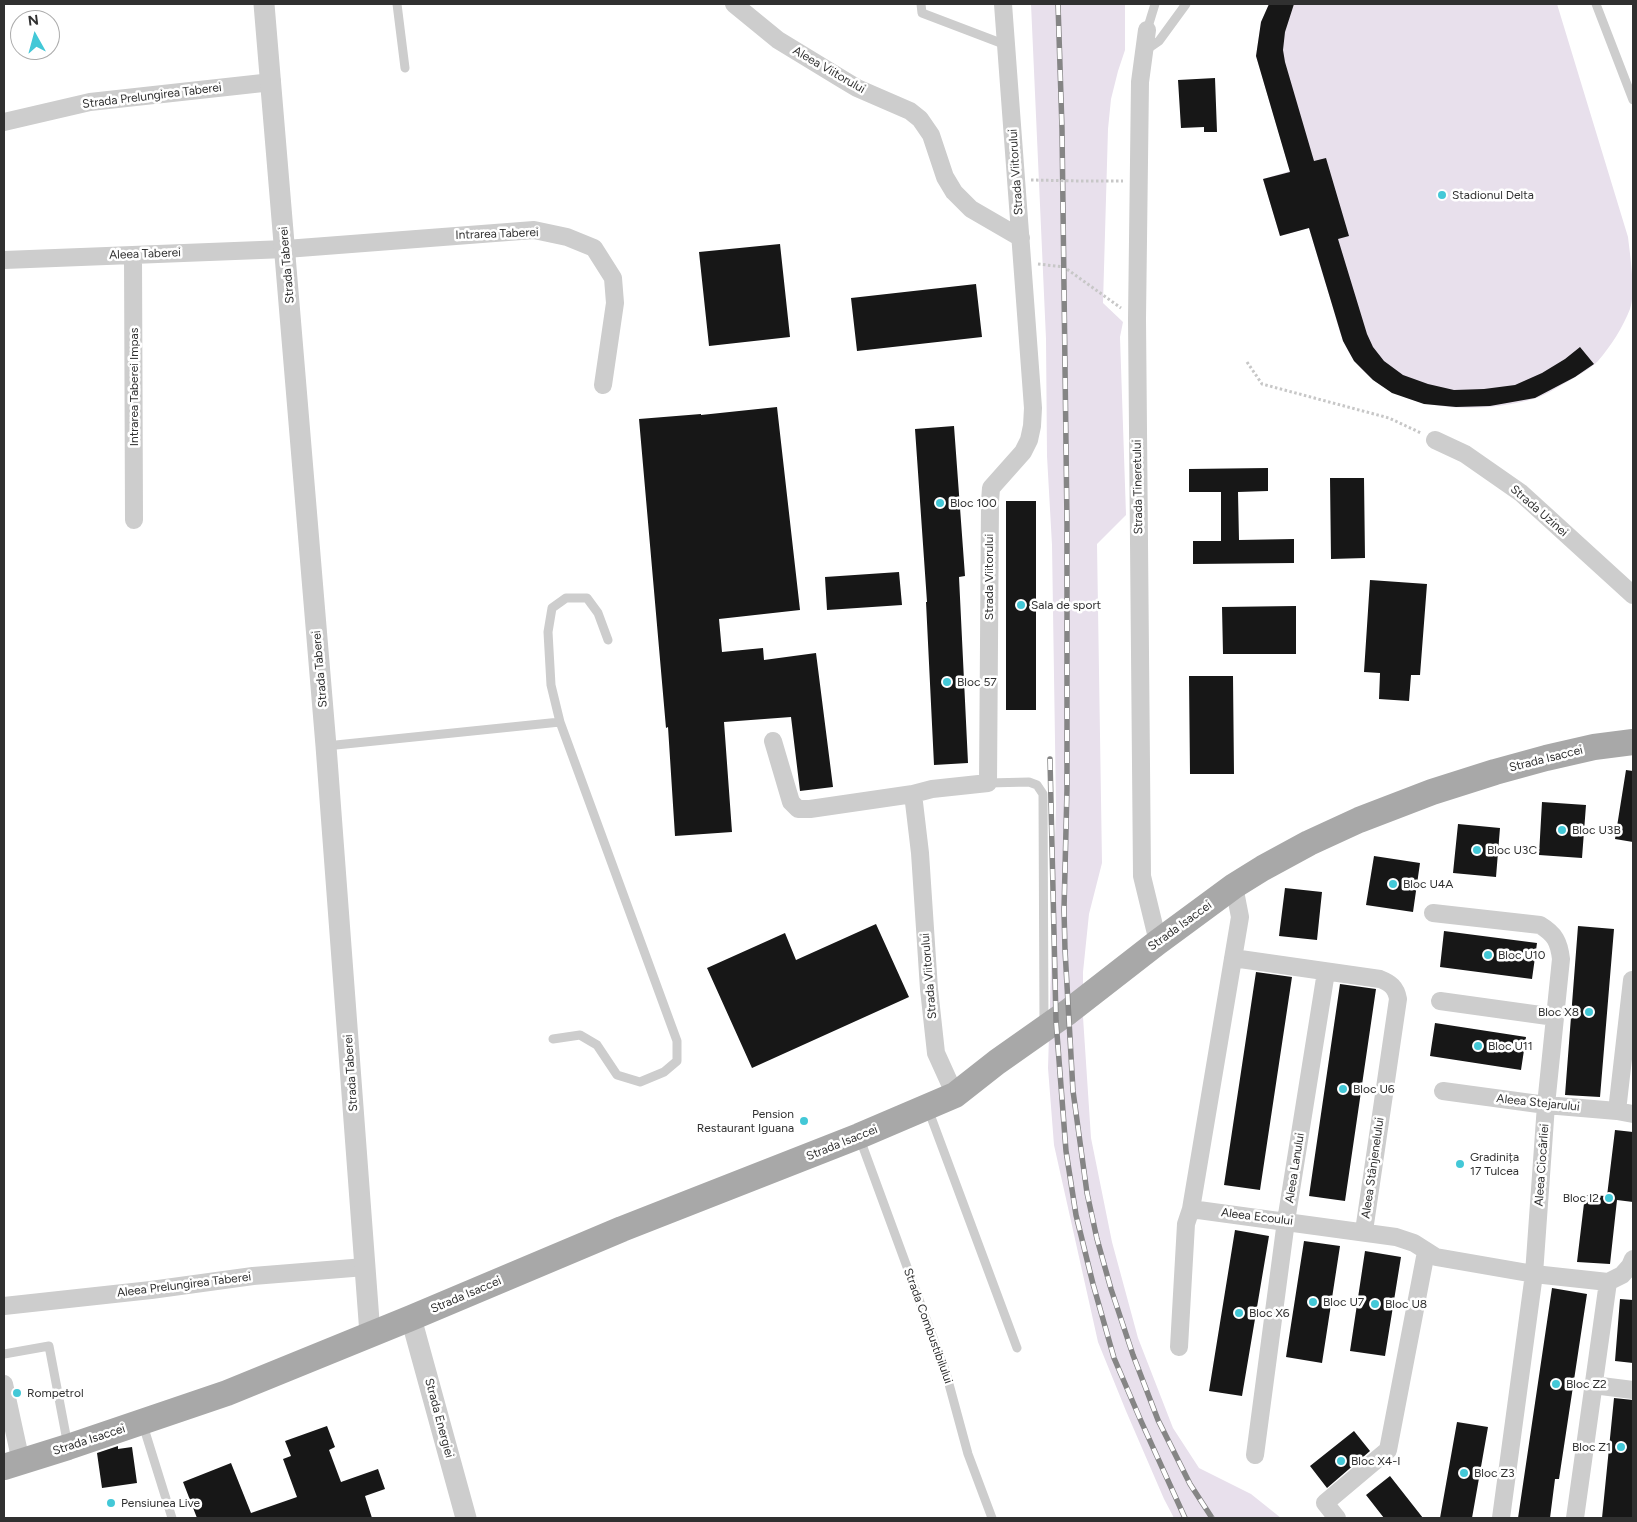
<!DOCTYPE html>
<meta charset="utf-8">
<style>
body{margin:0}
#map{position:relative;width:1637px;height:1522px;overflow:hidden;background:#fff;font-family:Figtree,sans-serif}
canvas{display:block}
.frame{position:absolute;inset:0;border:5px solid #303030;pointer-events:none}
.north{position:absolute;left:10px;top:10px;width:50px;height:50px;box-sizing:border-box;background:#fff;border:1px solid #acacac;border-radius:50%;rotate:353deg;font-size:14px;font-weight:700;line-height:20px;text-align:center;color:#303030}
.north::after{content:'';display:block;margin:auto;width:18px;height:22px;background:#43c8d7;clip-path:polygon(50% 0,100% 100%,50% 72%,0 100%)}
</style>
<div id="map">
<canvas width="1637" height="1522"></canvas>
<div class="frame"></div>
<div class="north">N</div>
</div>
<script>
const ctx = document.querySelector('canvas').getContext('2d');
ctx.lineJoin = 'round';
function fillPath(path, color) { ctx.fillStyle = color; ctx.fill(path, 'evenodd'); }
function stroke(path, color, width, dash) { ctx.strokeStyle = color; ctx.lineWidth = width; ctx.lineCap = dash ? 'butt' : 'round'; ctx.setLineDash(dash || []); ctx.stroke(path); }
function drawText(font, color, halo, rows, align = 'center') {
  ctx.font = font + ' Figtree,sans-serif'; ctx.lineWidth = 5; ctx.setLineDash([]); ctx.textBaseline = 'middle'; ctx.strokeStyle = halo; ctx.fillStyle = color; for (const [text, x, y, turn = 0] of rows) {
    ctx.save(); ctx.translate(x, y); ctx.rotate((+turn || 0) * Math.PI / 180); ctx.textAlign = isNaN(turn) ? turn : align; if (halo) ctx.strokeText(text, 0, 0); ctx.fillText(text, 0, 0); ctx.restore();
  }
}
const green = new Path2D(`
 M1031,4H1125V50L1118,71L1111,99L1108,129L1103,303L1123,322L1120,337L1126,515L1097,544L1102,863L1089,914L1083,972V1017L1091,1138L1112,1242L1138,1338L1173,1428L1199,1468L1251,1494L1281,1518H1174L1164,1499L1126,1411L1098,1342L1054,1145L1048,1068L1056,806L1052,545L1047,456L1046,339Z
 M1269,4H1557L1628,237C1630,255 1636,293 1630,309C1623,327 1611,346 1598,361C1590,369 1577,376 1567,382C1556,388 1544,396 1533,399C1475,415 1393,413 1354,360C1341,343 1337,321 1331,301C1323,276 1316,252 1309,228L1280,236L1263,179L1290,171L1256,56L1261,22Z`);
const building = new Path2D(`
 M1269,4H1294L1285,32L1283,50L1285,62L1314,161L1326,158L1349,236L1338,239L1367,334L1373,347L1384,361L1403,375L1428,384L1454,390L1484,389L1515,385L1542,373L1565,359L1580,347L1594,364L1575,377L1535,398L1490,406L1456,407L1424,404L1392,393L1373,380L1354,361L1343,341L1309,228L1280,236L1263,179L1290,172L1256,56L1261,22Z
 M1215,78L1217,132H1204V127L1181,128L1178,80Z
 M780,244L790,337L709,346L699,252Z
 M976,284L982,337L857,351L851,298Z
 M777,407L800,610L719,619L722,652L763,648L764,660L816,653L833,787L800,791L791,717L724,722L732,832L675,836L668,727L666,728L639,419L701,414V415Z
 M954,426L965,576L959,577L968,763L934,765L926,602H927L915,429Z
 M1268,468V491L1238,492L1239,540L1294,539V563L1193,564V541H1221V492H1189V469Z
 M1330,478H1364L1365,558L1331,559Z
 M1006,501H1036V710H1006Z
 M899,572L902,605L827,610L825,577Z
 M1370,580L1427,584L1420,675H1411L1409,701L1379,699L1380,673L1364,672Z
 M1296,606V654H1223L1222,607Z
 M1189,676H1233L1234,774H1190Z
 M1626,770L1633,771V842L1615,839Z
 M1542,802L1586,805L1582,858L1539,855Z
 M1458,824L1500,828L1496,877L1453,873Z
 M1374,856L1420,863L1413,912L1366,905Z
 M1285,888L1322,892L1317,940L1279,936Z
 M876,924L909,997L752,1068L707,968L785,933L796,960Z
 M1578,926L1614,929L1600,1097L1565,1095Z
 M1444,931L1537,943L1532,979L1440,967Z
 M1256,972L1292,977L1260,1190L1224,1185Z
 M1340,984L1376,989L1345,1201L1309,1196Z
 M1435,1023L1526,1037L1521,1070L1430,1056Z
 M1615,1130L1633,1132V1202L1617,1200L1610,1264L1577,1262L1585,1195L1607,1196Z
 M1235,1230L1269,1236L1242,1396L1209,1391Z
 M1304,1241L1340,1246L1322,1363L1286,1357Z
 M1365,1251L1401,1257L1385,1356L1350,1351Z
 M1552,1288L1587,1294L1559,1479H1555L1550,1518H1518Z
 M1620,1299L1633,1300V1363L1615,1361Z
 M1614,1398L1633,1400V1518H1602Z
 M1457,1422L1488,1427L1472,1518H1440Z
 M327,1426L335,1447L329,1450L341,1482L378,1469L385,1489L365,1496L372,1518H197L183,1482L231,1463L251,1513L297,1497L283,1459L291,1456L285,1441Z
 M1354,1431L1370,1451L1327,1488L1310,1466Z
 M118,1446V1449L132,1447L137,1483L102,1488L97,1453Z
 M1390,1476L1423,1518H1384L1366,1495Z`);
const path = new Path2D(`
 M1081,181H1123
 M1038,264L1064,267L1121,308
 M1247,362L1262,384L1389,418L1421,433`);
const service = new Path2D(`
 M397,4L405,68
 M921,4L922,13L1006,45
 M1596,4L1633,100
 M1147,30L1155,4
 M1146,50L1159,41L1186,4
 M326,746L560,722
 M988,783L1029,782L1037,785L1043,794L1044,1024
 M553,1039L580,1035L597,1045L617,1075L640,1082L664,1072L677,1061V1041L560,722L551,685L548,632L552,608L566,598H587L598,613L608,640
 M928,1109L1017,1348
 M860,1139L946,1373L968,1454L992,1518
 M4,1354L49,1346L68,1446
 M143,1425L172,1518`);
const minor = new Path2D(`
 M734,4L778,40L842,79L857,88L910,111L920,119L931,135L945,177L954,192L971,209L1021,238
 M1147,30L1140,82L1137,319L1142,876L1158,942
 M4,122L90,102L272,82
 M133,255L134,520
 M4,260L286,249L534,230L567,237L594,248L613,278L615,303L603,385
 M1435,440L1465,454L1521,493L1633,595
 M773,741L791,802L798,809H810L913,794
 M1433,913L1540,925C1555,934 1559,942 1561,959L1546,1105L1534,1274L1501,1518
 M1233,958L1380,979C1390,983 1396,987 1398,999L1364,1231
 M1440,1001L1555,1017
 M1443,1091L1546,1105L1617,1111L1633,1114
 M955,1095L936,1053L929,989L920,853L913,794L932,789L988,783L990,502L991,488L1023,452L1029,440L1032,426L1033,408L1003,4
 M1617,1111L1632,980
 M1191,1209L1396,1237L1414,1243L1436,1257L1534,1274L1608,1282L1622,1275L1630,1266L1633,1259
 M4,1306L151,1290L253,1276L365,1267
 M1179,1347L1186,1224L1191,1209L1240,917L1234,886
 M4,1384L21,1462
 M1593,1385L1633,1390
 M1255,1455L1286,1221L1326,972
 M1337,1518L1325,1503L1388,1450L1426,1252
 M1575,1518L1608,1282`);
const tertiary = new Path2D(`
 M264,4L326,746L370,1334
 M411,1318L466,1518`);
const primary = new Path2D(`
 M4,1467L68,1447L227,1393L411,1318L622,1229L859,1136L955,1095L997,1062L1068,1012L1158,942L1234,886L1263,868L1309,843L1359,820L1432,792L1495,772L1546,758L1594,747L1633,742`);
const rail = new Path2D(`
 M1058,4L1062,129L1067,524V789L1064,910L1065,950L1073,1091L1087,1193L1097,1239L1111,1289L1133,1355L1158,1420L1190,1484L1212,1518
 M1050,759L1056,1021L1066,1151L1076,1215L1093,1284L1114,1358L1141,1421L1185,1518`);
const pathBridge = new Path2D(`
 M1031,180L1081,181`);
const markers = [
 [1442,195,5,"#43c8d7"],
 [940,503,5,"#43c8d7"],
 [1021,605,5,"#43c8d7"],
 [947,682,5,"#43c8d7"],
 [1562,830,5,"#43c8d7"],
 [1477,850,5,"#43c8d7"],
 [1393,884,5,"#43c8d7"],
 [1488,955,5,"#43c8d7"],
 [1589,1012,5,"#43c8d7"],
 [1478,1046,5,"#43c8d7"],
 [1343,1089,5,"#43c8d7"],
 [804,1121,5,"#43c8d7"],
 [1460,1164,5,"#43c8d7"],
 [1609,1198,5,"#43c8d7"],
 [1313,1302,5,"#43c8d7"],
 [1375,1304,5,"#43c8d7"],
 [1239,1313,5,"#43c8d7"],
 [1556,1384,5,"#43c8d7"],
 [17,1393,5,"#43c8d7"],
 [1621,1447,5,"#43c8d7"],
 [1341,1461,5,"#43c8d7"],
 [1464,1473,5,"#43c8d7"],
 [111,1503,5,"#43c8d7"]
];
const streetNames = [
 ["Aleea Viitorului",829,70,30],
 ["Strada Prelungirea Taberei",152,96,-7],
 ["Strada Viitorului",1016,172,-94],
 ["Intrarea Taberei",497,234,-2],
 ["Aleea Taberei",145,254,-2],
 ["Strada Taberei",287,265,-95],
 ["Intrarea Taberei Impas",134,387,-90],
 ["Strada Tineretului",1138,487,-91],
 ["Strada Uzinei",1539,511,41],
 ["Strada Viitorului",989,577,-90],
 ["Strada Taberei",320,669,-95],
 ["Strada Isaccei",1546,759,-14],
 ["Strada Isaccei",1180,926,-36],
 ["Strada Viitorului",929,976,-95],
 ["Strada Taberei",351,1073,-94],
 ["Aleea Stejarului",1538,1103,6],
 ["Strada Isaccei",842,1143,-22],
 ["Aleea Ciocârliei",1542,1165,-86],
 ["Aleea Lanului",1295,1168,-81],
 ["Aleea Stânjenelului",1373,1168,-82],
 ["Aleea Ecoului",1257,1217,7],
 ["Aleea Prelungirea Taberei",184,1285,-7],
 ["Strada Isaccei",466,1295,-23],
 ["Strada Combustibilului",928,1326,70],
 ["Strada Energiei",439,1418,75],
 ["Strada Isaccei",89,1440,-18]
];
const poiNames = [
 ["Stadionul Delta",1452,195],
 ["Bloc 100",950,503],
 ["Sala de sport",1031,605],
 ["Bloc 57",957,682],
 ["Bloc U3B",1572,830],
 ["Bloc U3C",1487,850],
 ["Bloc U4A",1403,884],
 ["Bloc U10",1498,955],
 ["Bloc X8",1579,1012,"right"],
 ["Bloc U11",1488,1046],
 ["Bloc U6",1353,1089],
 ["Pension",794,1114,"right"],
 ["Restaurant Iguana",794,1128,"right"],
 ["Gradinița",1470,1157],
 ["17 Tulcea",1470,1171],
 ["Bloc I2",1599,1198,"right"],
 ["Bloc U7",1323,1302],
 ["Bloc U8",1385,1304],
 ["Bloc X6",1249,1313],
 ["Bloc Z2",1566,1384],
 ["Rompetrol",27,1393],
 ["Bloc Z1",1611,1447,"right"],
 ["Bloc X4-I",1351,1461],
 ["Bloc Z3",1474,1473],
 ["Pensiunea Live",121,1503]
];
fillPath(green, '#e8e0ec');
fillPath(building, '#171717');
stroke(path, '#c7c7c7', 3, [2.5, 2.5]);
stroke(service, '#cdcdcd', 9);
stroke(minor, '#cdcdcd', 18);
stroke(tertiary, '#cdcdcd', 21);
stroke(primary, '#a8a8a8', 26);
stroke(rail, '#858585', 5.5);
stroke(rail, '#fff', 4, [11]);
stroke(pathBridge, '#c7c7c7', 3, [2.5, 2.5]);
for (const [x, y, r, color] of markers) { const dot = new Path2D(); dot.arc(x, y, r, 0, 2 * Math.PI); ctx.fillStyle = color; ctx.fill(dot); stroke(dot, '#fff', 2); }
drawText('12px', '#303030', '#fff', streetNames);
drawText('12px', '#303030', '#fff', poiNames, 'left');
</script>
